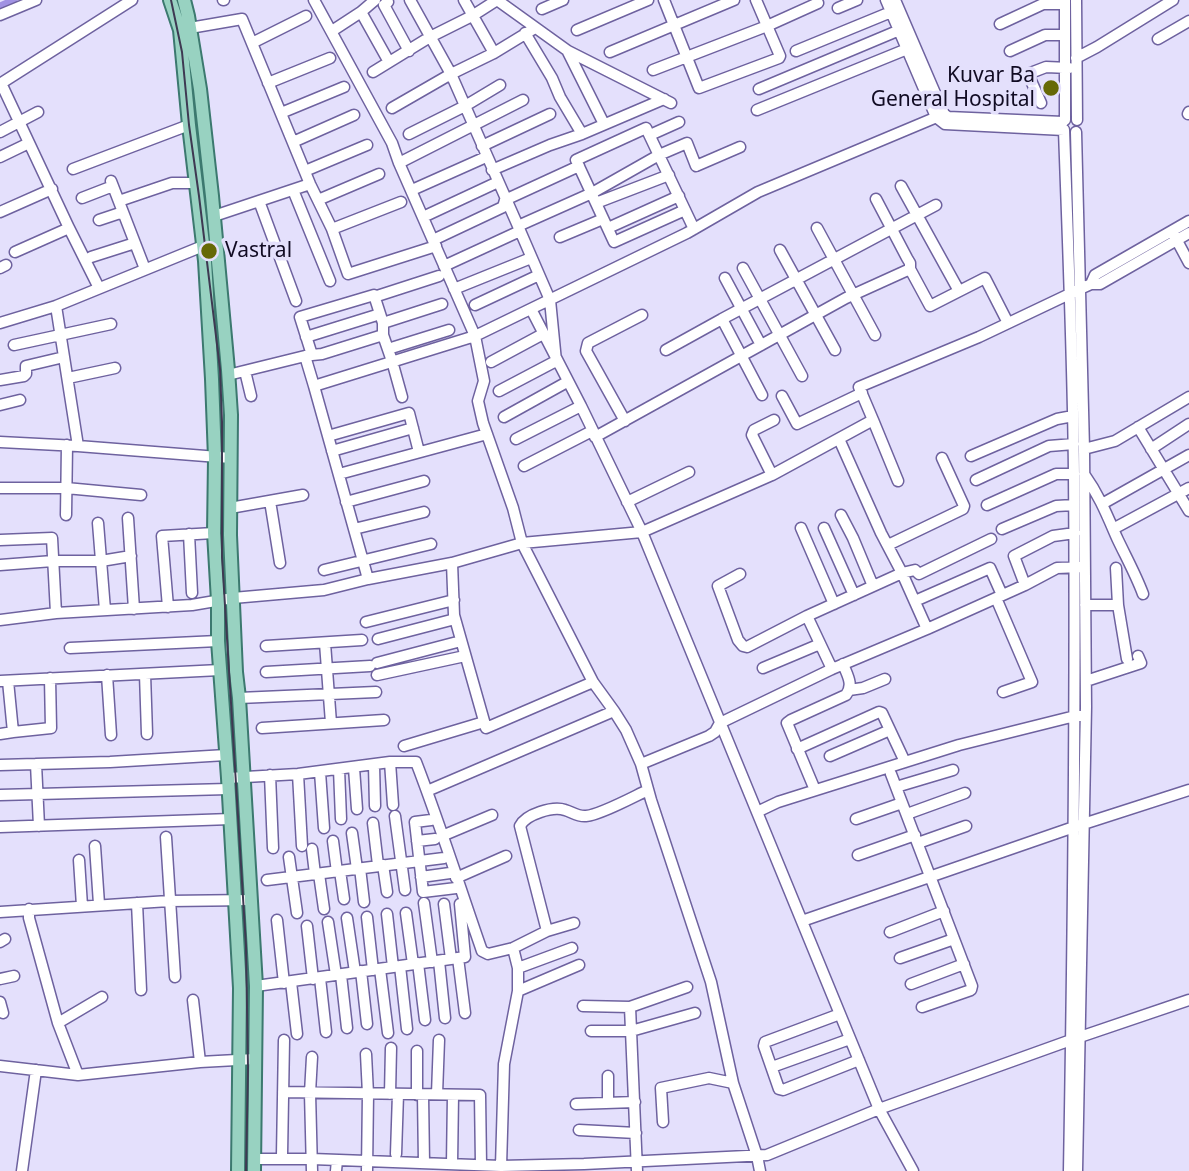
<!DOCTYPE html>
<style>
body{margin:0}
canvas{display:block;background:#e4e0fc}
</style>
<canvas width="1189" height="1171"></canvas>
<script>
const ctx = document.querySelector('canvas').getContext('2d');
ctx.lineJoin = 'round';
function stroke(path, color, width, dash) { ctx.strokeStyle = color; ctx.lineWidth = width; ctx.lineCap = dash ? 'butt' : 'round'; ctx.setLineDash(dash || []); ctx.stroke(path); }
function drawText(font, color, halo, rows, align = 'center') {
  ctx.font = font + ' "Noto Sans",sans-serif'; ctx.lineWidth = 7; ctx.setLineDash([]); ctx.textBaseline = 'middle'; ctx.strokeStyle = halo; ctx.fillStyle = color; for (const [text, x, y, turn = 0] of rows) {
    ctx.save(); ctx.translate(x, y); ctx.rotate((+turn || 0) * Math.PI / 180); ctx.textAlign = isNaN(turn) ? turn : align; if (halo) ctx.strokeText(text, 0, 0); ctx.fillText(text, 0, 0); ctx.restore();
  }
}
const canal = new Path2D(`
 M0,6L14,0`);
const minor = new Path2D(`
 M223,0H224
 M314,0L392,143L399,163L475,336L484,381L478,401L483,423L513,508L522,543L593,682L486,728L454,615L452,563
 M410,0L451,74L518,226L592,193L659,155L687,143L696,166L740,147
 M464,0L494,53
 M497,0L568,51L671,103
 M664,0L699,88L779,58L780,56L756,0
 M886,0L936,117L945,124L1064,130C1068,245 1073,359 1074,474C1076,706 1073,939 1069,1171
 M895,0L944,114L948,117L1063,122
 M1076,0L1077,120
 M388,2L384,5L409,51
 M838,8L857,0
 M542,9L563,0
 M361,12L389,62
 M0,15L36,0
 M1000,24L1043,4H1065
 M184,29L242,19L310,184L332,229L348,274L436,246
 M335,29L361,12L375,0
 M577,30L648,0
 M525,33L552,78L560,97L582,134
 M1158,39L1189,21
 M252,43L306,16
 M796,51L891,12
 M1010,51L1045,35H1065
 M568,52L604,124
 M610,52L734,0
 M1076,58L1097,47L1173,0
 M653,70L767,26L818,3
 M373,72L430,37L472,16L497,0
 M1028,74L1041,103
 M1020,77L1046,67L1069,68
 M1,83L69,228L99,288
 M268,83L330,58
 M0,84L132,0
 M759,89L902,29
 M392,108L451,74L494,53L535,28
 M757,110L912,47
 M281,113L344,87
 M1188,114L1189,112
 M1065,120V0
 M0,132L38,112
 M1076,132L1084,449L1086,707L1077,1171
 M409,134L465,106L500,85
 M650,135L679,122
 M293,142L354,115
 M482,146L550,114
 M0,157L29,143
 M399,163L523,100
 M73,169L189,125
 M492,170L550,145L582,134L664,99
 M305,171L367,145
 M111,181L145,269
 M901,186L959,291
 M293,190L330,281
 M412,190L486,157
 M82,198L113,186
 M876,199L907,258L910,263V269
 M318,200L379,174
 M119,201L172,183H193
 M259,201L296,301
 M596,203L669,175
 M685,210L614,242L576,160L646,128L694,229
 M0,212L52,189
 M214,216L310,184
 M423,217L498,182
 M99,220L123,212
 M608,228L679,196
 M817,228L875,335
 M332,229L401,202
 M1174,235L1189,263
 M560,237L603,219
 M433,240L503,207L505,200L579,166
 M780,250L835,350
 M15,252L69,228
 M91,257L135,243
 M444,266L520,231
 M0,268L6,265
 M743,268L802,376
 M725,278L761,345
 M1091,284L1095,275L1189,221
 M454,289L531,258
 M374,297L439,276
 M475,305L539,275
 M56,306L78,446
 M531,309L581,406L642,532L879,1109L913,1171
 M722,319L936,205
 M0,323L56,306L203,246H217
 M383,323L442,304
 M306,337L380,314
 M14,345L111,324
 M388,349L449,330
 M666,350L722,319L762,395
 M312,355L322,354L383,335
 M305,356L312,355L300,317L374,295L383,323V335L392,361L402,397
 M491,362L543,334
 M245,371L251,396
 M228,375L305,356L314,386L475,336L687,233L758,192L944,114
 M68,378L115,368
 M0,380L24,376L26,374V366L64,357
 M314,386L368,579
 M499,391L556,361L550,300L518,226
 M782,396L797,424L862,393
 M0,405L20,400
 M504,417L567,382
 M873,420L859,387L979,337L1080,289L1091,284H1100L1189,233
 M625,421L586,351L588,343L642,315
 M1138,427L1189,511
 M328,436L409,413L419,452
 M595,437L846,298L910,269L930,306L985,278L1008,323
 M516,439L581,406
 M839,439L881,533L902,573L927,629
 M0,442L78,446L231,458
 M1084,449L1115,441L1189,397
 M1151,449L1189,424
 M332,451L413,428
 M971,456L1057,419L1073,416
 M524,466L592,431
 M339,474L487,434
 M1084,474C1099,495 1107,515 1117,538C1126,557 1136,575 1143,594
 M772,475L752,435L754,430L774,420
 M976,480L1049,446L1074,444
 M0,488H66L141,495
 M270,501L280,563
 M346,502L424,481
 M627,502L689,472
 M1102,504L1189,455
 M987,505L1056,474H1074
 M230,508L303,495
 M66,515L67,445
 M841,515L853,538L873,586
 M128,518L134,609
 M98,523L105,610
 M801,528L834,604
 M824,528L854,595
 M354,529L424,512
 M1002,529L1056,506L1074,505
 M1113,529L1189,488
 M189,534L192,593
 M0,540L52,538L56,613
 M888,545L963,509L964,506L942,458
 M0,565L53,561H101L131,556
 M1116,568L1118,605
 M324,570L431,544
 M740,574L718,586L738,640L743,646L747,647L807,616
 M1025,585L1014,556L1053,536L1075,533
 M996,598L1032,682L1003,692
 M915,601L990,568L1002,595
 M1085,605H1118L1127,659
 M168,607L162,536L214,533
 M0,620L56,613L192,605L233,598L324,590L368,579L452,563L522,543L642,532L772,475L873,420L898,481
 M366,622L454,600
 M378,639L455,619
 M325,643L331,723
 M266,646L362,640
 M70,648L218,641
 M377,663L461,641
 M763,668L820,644
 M832,669L807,616L902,573L915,570L919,574L991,539
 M266,672L370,666
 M145,674L147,734
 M107,675L111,735
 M377,675L465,656
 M0,681L220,670
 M8,681L13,732L51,728L50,678
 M1086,681L1141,663L1138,656
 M593,682L614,711
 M849,690L863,688L885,679
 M239,698L376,692
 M262,728L384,720
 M0,734L13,732
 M404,746L484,722
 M797,749L879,712L882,713L905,762
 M830,756L890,730
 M390,762L393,805
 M641,764L709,736L715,732L720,723L832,669L927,629L1025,585L1057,568L1080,567
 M0,765L36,764
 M374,765L375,806
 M354,768L357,809
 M339,769L341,819
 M320,772L324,828
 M298,774L302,846
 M891,774L972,986L971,990L922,1007
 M270,775L273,848
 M228,778L298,774L390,762H416C440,824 460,888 482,951L488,954L513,948L547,931L520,826C526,814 553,806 565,810C572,812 578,817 586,816C600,815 633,797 648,790
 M896,787L953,770
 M815,790L787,723L791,720L846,695C854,684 847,675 843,664
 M427,791L614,711L626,730L641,764L651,800L711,982L733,1083L709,1078L661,1088L663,1122
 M0,795L228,789
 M757,812L778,802L959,745L1075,716H1082
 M907,814L965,793
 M395,816L405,890
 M856,819L902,803
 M431,820L415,822L423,892L456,888
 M373,823L378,865
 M39,826L36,764L110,762L226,755
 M0,827L231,819
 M352,833L357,869
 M442,836L492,815
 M166,837L175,977
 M333,841L337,872
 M417,841L435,839
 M918,843L966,826
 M95,846L99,904
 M312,849L315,874
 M858,855L915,835
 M289,857L297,913
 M79,860L82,906
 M383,865L387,892
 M360,868L364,902
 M340,871L344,899
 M319,874L324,909
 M421,877L450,873
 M456,878L506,856
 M267,880L444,858
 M137,903L141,990
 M424,903L432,962
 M444,904L451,959
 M29,909V918L58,1023L78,1075
 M0,912L169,901L251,900
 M406,913L413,964
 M387,914L393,967
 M367,917L373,970
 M347,918L355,972
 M277,920L284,983
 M802,921L1074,827L1189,790
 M328,922L336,975
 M307,926L313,979
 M547,931L574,923
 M890,932L944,911
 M0,942L5,939
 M458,958L465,1013
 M900,958L954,939
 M439,961L445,1018
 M418,963L425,1020
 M400,966L407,1029
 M518,968L572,948
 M380,969L388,1033
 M361,971L367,1024
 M341,975L347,1028
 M320,978L326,1032
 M0,979L14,976
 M291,982L297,1034
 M911,984L964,964
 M256,986L465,957L460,904
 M518,991L579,965
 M193,1000L200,1062
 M0,1002L3,1013
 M583,1006L630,1007L687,987
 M630,1007L637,1171
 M840,1014L765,1042L764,1046L779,1089L783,1090L859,1060
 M58,1023L102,997
 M591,1031H631L695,1013
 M366,1054L368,1094L367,1171
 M312,1057L310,1093L312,1171
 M0,1066L78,1075L200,1062L255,1059
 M772,1067L850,1039
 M608,1076V1103
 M733,1083L757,1156L760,1171
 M283,1092L480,1095L481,1164
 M390,1094L391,1048
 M437,1094L439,1040
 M417,1095V1051
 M423,1095L424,1163
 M576,1104L635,1102
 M579,1130L636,1133
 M396,1154L398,1094
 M282,1155L284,1040
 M255,1159H312L501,1166L584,1164L767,1155L879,1109L1071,1040L1189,1000
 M452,1164L453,1095
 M501,1166L504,1064L518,991V968L513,948
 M22,1171L36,1070
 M336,1171L337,1160`);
const major = new Path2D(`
 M170,0L180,30L189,125L205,261L212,379L215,458L214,533L218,601V641L228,778L240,988L238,1171
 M184,0L188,16L200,89L212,196L228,370L231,415L230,535L236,672L239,698L256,986L254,1171`);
const rail = new Path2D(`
 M171,0L182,52L189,125L199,196L220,369L222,422V557L246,946L248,1068L246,1171`);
const markers = [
 [1051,88,9,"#666907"],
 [209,251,9,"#666907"]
];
const poiNames = [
 ["Kuvar Ba",1035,76],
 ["General Hospital",1035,100],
 ["Vastral",225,251,"left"]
];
stroke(canal, '#a192e3', 7);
stroke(minor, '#6e629f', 13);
stroke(major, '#3c796f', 16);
stroke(minor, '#fff', 10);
stroke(major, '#98d2c1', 12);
stroke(rail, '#3e3952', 2);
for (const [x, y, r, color] of markers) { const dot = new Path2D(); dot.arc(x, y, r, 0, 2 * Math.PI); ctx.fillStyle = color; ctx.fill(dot); stroke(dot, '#e4e0fc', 2.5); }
drawText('21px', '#110b23', '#e4e0fc', poiNames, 'right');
</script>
